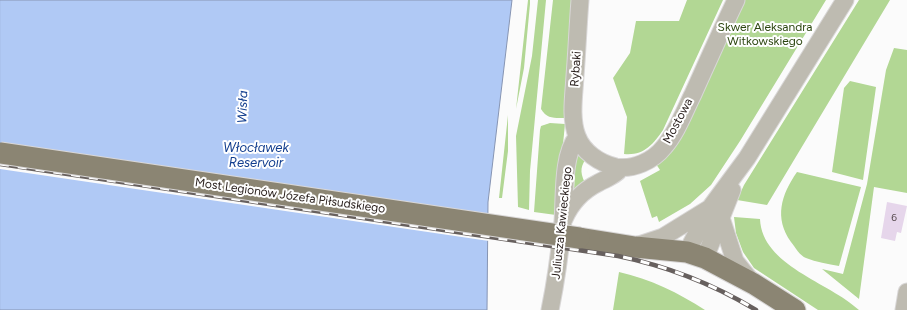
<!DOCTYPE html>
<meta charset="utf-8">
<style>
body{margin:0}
canvas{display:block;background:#fbfbfb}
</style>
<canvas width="907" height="310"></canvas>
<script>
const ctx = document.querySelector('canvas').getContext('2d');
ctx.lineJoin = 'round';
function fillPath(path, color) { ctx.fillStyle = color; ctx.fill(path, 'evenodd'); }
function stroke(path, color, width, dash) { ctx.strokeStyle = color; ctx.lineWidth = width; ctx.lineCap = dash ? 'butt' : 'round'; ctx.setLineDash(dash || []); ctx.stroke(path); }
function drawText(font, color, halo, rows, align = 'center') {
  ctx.font = font + ' Figtree,sans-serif'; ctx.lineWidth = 4; ctx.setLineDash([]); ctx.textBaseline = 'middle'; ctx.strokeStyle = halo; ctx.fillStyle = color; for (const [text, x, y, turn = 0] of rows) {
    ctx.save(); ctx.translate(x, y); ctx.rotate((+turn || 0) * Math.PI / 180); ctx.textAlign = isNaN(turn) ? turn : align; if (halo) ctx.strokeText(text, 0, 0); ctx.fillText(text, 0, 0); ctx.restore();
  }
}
const green = new Path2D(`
 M528,0H530V4L524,68L516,109Z
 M538,0H546L530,171L529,210L518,207L516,136L532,56Z
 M553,0H573L565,118C554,118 547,119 541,109Z
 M687,0H723L663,130C653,145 643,156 624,154L627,117L613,78L630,53L636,21H679Z
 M743,0H826L740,141L711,185L690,204L659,222L657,216L652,218L640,181L660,170L656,164L673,149Z
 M859,0H890L767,205L737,200L744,185Z
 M894,48L907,50V193L874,187L859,299L822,269L843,274L867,184L886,70Z
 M850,81L876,87L863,180L832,172L844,88Z
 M508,115V151L502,198H499Z
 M550,123L565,124L556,215L534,212L540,130L541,126Z
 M576,151L586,159C579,168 581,175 586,185L574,191Z
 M797,172L861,187L839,266C828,264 816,262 806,258C800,256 795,247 791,242C774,218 781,195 797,172Z
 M734,217L760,219C762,266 829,282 859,310H818L754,268L743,252L736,233Z
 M619,272C650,279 679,293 705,310H613Z`);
const water = new Path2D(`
 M0,0H512L488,202L487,310H0Z`);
const pier = new Path2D(`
 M0,143L490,215L489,241L0,169Z`);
const building = new Path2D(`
 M887,202L907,206L901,233L897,232L895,241L881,238Z`);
const minor = new Path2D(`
 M580,0C578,25 577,51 575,76C574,95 570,118 577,136C583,152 599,163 616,167C633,170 653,161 664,147C677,132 684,112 693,94C707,63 721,31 736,0
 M721,218L735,261L751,281
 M564,219C571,203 582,191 598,183C607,178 615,176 621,168
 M636,246L663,237L710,208
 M687,252L710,208L747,158L845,0
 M705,258L732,190
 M550,310C556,281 560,251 563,221C565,197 562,156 577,137
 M904,310L907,292`);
const major = new Path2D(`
 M579,238L635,247L687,252L705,258L754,284L795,310`);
const rail = new Path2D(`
 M0,164L618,256C667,266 713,284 756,310`);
const majorBridge = new Path2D(`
 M0,153L579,238`);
const numberNames = [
 ["6",894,218]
];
const parkNames = [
 ["Skwer Aleksandra",765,27],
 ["Witkowskiego",765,41]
];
const streetNames = [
 ["Rybaki",576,69,-86],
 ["Mostowa",678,121,-62],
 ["Most Legionów Józefa Piłsudskiego",290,196,8],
 ["Juliusza Kawieckiego",562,223,-84]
];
const waterNames = [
 ["Wisła",243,107,-88],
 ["Włocławek",256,148],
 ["Reservoir",256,163]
];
fillPath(green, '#b2d794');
fillPath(water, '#b0c9f5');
stroke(water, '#8795b3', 1);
fillPath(pier, '#fbfbfb');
fillPath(building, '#e6d6eb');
stroke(minor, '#d9d7d7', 19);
stroke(major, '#d9d7d7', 23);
stroke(minor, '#bebbb1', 17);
stroke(major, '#8b8573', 21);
stroke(rail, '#67605e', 4.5);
stroke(rail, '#fff', 3, [9]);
stroke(majorBridge, '#d9d7d7', 23, []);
stroke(majorBridge, '#8b8573', 21);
drawText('10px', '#564a4e', null, numberNames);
drawText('12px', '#2c4610', '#fff', parkNames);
drawText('12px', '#261c19', '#fff', streetNames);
drawText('italic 13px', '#113d8e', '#fff', waterNames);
</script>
